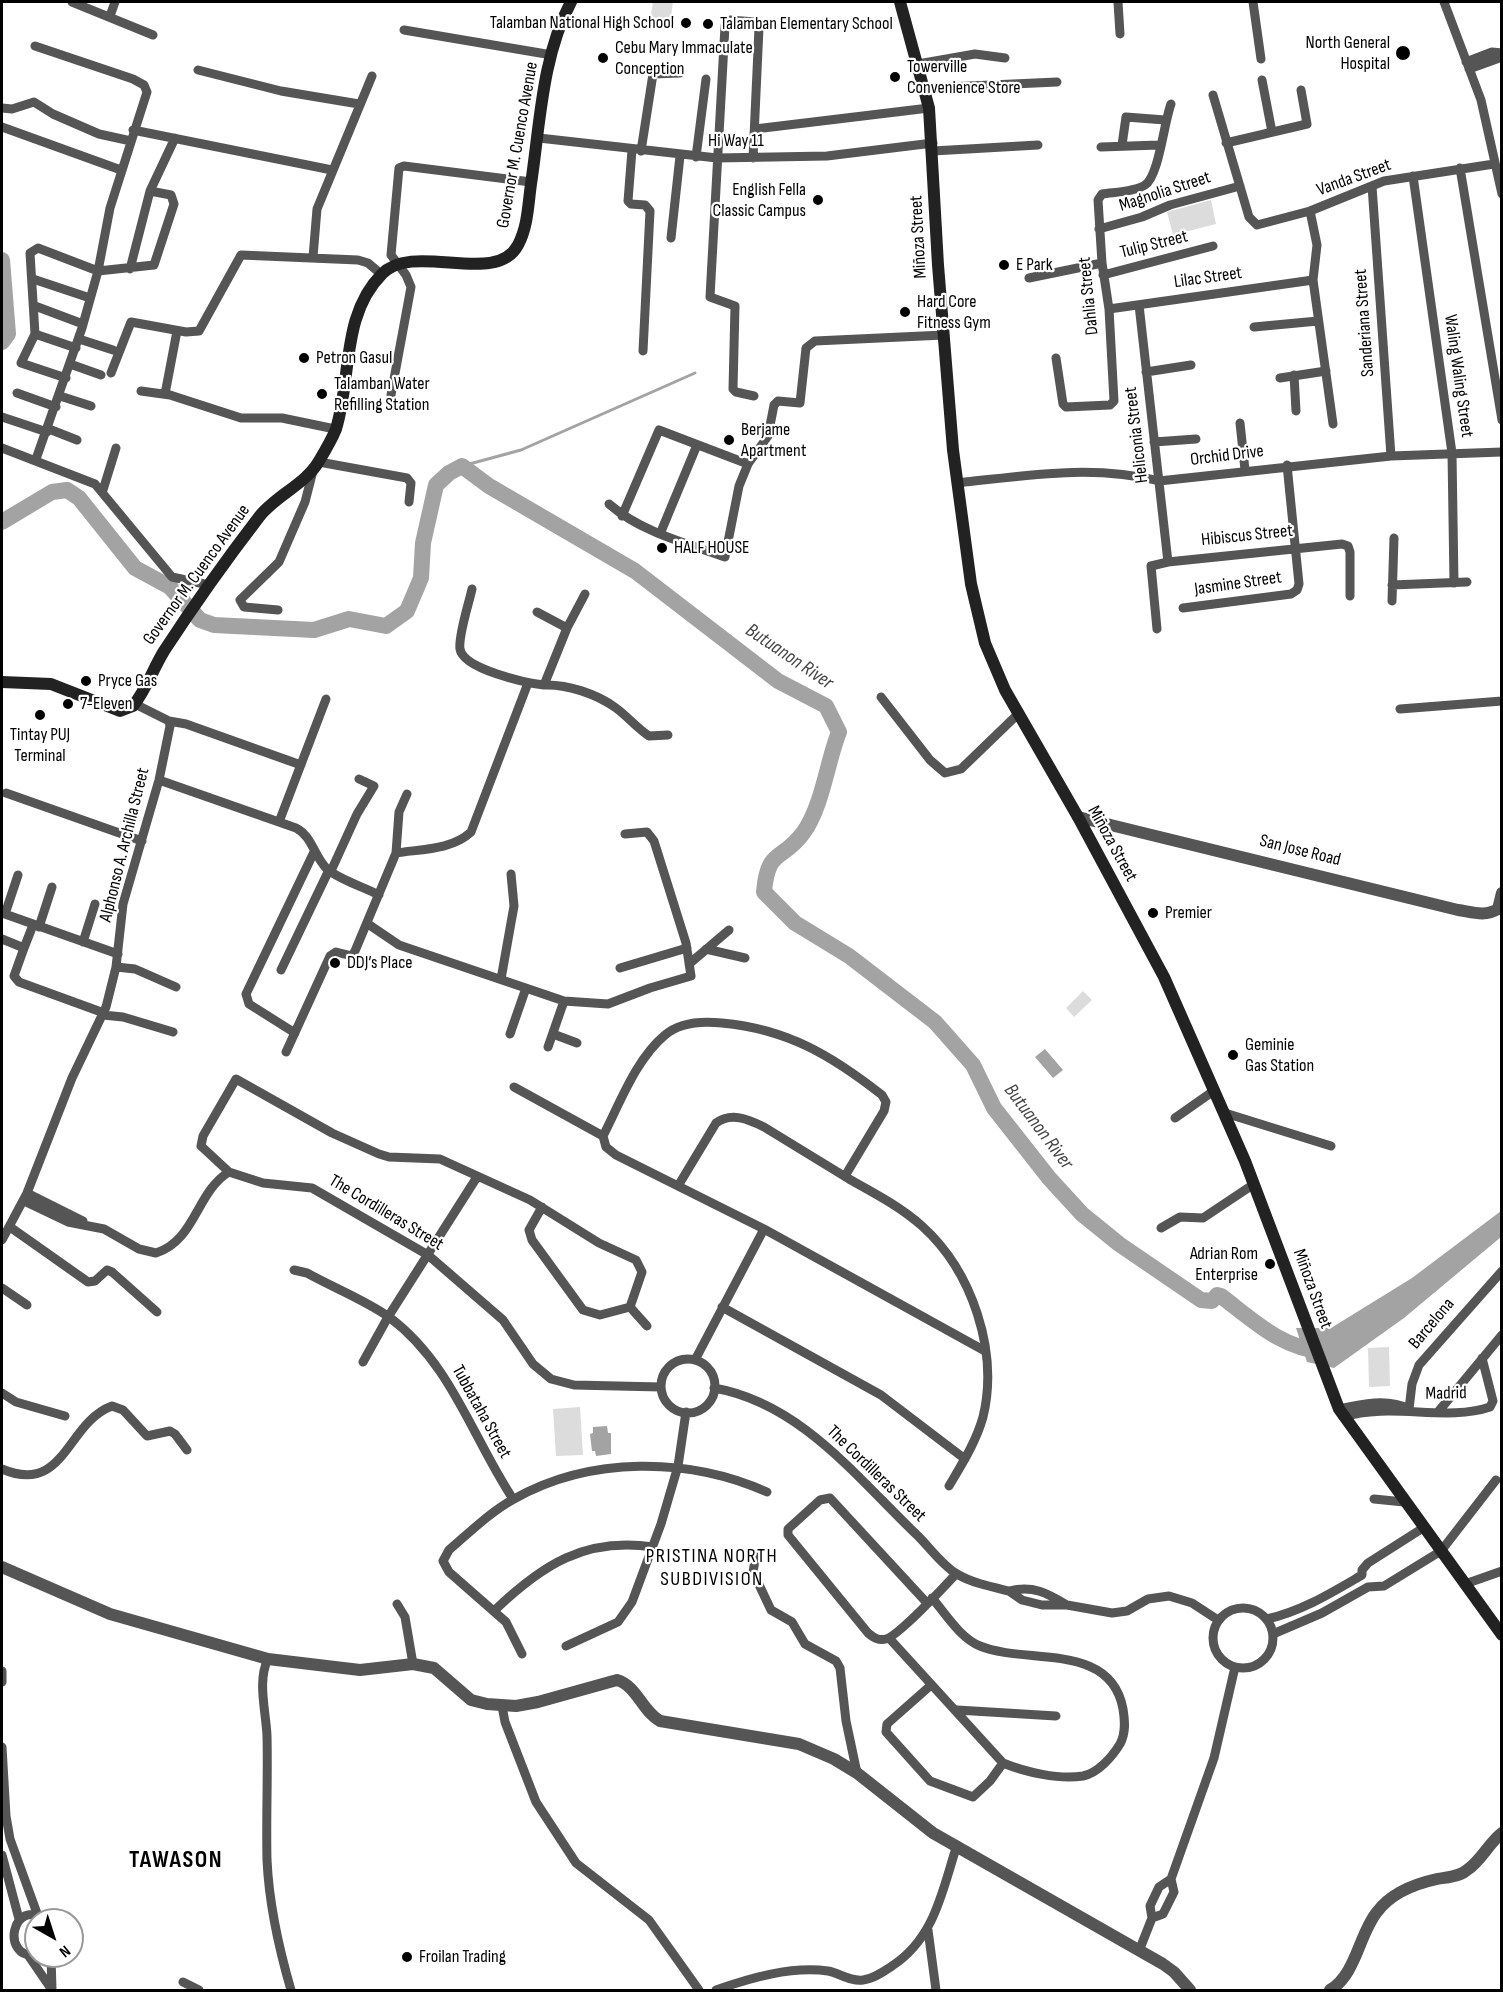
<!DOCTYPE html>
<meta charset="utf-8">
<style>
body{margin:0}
#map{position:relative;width:1503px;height:1992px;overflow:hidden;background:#fff;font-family:"Sofia Sans Condensed",sans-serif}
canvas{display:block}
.frame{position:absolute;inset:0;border:3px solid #000;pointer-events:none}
.north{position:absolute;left:24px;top:1908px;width:60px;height:60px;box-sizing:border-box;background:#fff;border:2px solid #999;border-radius:50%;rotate:141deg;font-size:16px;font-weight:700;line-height:24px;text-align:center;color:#000}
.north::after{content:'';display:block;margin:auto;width:21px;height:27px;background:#000;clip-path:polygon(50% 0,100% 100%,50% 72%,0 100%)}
</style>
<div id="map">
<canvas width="1503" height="1992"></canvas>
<div class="frame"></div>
<div class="north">N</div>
</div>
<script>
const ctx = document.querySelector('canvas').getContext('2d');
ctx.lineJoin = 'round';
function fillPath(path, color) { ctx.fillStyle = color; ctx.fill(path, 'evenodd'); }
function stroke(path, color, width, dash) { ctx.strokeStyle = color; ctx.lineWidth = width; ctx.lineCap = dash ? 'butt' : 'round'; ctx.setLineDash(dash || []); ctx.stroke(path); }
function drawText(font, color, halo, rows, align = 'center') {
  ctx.font = font + ' "Sofia Sans Condensed",sans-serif'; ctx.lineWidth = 4.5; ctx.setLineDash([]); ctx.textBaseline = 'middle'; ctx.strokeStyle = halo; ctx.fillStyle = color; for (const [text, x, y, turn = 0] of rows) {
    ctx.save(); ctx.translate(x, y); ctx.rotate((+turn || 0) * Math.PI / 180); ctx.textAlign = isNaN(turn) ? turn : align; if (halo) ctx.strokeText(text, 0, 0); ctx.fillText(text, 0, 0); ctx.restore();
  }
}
const green = new Path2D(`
 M653,2H673L670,24L650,21Z
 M1211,200L1216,224L1173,235L1167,212Z
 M1083,991L1092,1000L1074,1017L1066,1008Z
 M1389,1347L1390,1386L1369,1387L1368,1348Z
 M580,1407L583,1455L556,1456L553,1409Z`);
const water = new Path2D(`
 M1045,1049L1063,1070L1053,1078L1035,1057Z
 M1501,1211V1237L1404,1318L1334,1368L1307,1362L1296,1328H1331L1412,1278Z
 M607,1426L608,1433H611V1454L596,1456L595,1451H592L590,1434L593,1433V1427Z`);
const stream = new Path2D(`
 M462,466L521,450L695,373`);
const river = new Path2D(`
 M2,260L8,334L2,342
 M2,522L52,492L67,490L79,498L135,568L170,587L200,620L214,625L314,630L349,619L386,626L407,611L421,578L423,543L436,485L449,473L462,466L489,486L635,571L778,681L826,706L839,732C827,762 822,808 803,833C782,862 768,847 764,892L795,923L849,956L935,1022L973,1065L994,1108L1049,1178L1082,1214L1119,1244L1201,1300L1212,1301L1217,1295L1221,1296C1254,1321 1281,1348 1324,1352`);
const minor = new Path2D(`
 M72,2L153,35
 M1118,2L1120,34
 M1253,2L1261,59
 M1444,2L1481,100L1502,194
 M110,16L115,2
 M404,30L552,55
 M35,46L133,79L144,85L147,92L110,208L98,271L82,328L36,459
 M1466,62L1492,52L1502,53
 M918,64L975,54L1005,58
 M1469,69L1502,57
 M198,70L281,91L359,104
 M1262,80L1272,132
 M925,88L1057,82
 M1213,95L1249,217L1257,225L1310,211L1384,181L1494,164
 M2,108L12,109L34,102L53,114L99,134L131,141
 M2,127L121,170
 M755,129L929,108
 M133,130L332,170
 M539,138L717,158L827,156L933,143
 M1226,143L1307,124L1301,90
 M1122,145L1126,117L1165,120
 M1101,147L1159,145
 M632,150L628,201L631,204L645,205L650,211L643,351
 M641,151L653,74L680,73
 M933,151L1038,145
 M696,157L706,79
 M753,158L759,28L755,22L730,20L725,26L710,297L735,306L733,389L736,392L754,396
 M1460,168L1502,420
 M1413,176L1452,453L1454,583
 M1372,186L1391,456
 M1310,211L1317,245L1313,280L1333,424
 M1099,229L1142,217L1170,205L1240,186
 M671,238L680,156
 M313,257L317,209L372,76
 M130,269L150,191L175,138
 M1103,275L1213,246
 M1029,278L1102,263
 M33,279L90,298
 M1139,305L1168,562
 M35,306L83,324
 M1109,309L1313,280
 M1254,327L1318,321
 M35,334L76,348
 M79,339L113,350
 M1056,358L1063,404L1066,407L1110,405L1114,401L1109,309L1102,263L1098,200L1102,194C1115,192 1134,192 1145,185C1159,176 1164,122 1171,104
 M70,364L101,375
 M1146,372L1191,365
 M111,373L131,322L186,332L199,331L241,255L358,260L368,263L381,274
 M1294,375L1296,411
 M66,378L21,363L35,334L30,253L38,248L98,271L154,265L174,204L171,195L150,191
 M1280,378L1326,371
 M141,391L170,395L241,418H282L335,429
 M17,393L56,407
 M165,394L177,331
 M391,395L411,287L406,275L391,255L399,168L404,166L531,182
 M60,396L91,406
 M2,417L47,432
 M1240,423L1245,470
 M49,429L77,440
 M1154,442L1196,439
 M2,448L95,484L172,577L209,585
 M319,462L407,478L411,483L409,502
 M957,483C1025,476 1091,464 1159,481L1391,456L1502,452
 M103,490L116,448
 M609,504C641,532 685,543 725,557L739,486L748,464L768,436L774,405L778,401L800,403L806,348L815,341L944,335
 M622,516L659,430L748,464
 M660,534L697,445
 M1392,585L1467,582
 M472,589C469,603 458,636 460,649C463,669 526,683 544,685L567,628L585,594
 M1392,601L1394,538
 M1183,608L1291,594L1297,590L1299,584L1287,465
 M278,610L244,607L240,600L279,562L305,502L313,471
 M537,612L567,628
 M1157,629L1151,566L1168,562L1342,544L1348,546L1350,552V596
 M544,685C567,684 597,694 616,708C628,717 637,728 649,736L668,735
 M881,697L930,760L945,773L961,769L1018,714
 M135,704L169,721L186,724L301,765
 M1400,709L1502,701
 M159,780L296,828C312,836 314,856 327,869C340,880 364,887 379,895
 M6,793L142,841
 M279,822L326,699
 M396,853L399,812L407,794
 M331,871L357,814L374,786L359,779
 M2,913L118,954
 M5,914L18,875
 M368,924L399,945L564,1001L608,1004L650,988L691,976L686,943L654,841L647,832L625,834
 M39,927L52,887
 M2,939L24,948L14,976L19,982L104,1013
 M83,942L95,904
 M24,948L33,925
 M706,949L745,958
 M689,964L729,930
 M116,967L135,969L176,987
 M620,968L687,948
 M281,970L329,870
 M501,979L514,906L511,874
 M103,1015L123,1017L173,1032
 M295,1033L249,1004L246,994L314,852
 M510,1034L526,988
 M553,1034L577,1043
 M548,1047L564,1001
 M286,1052L330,956L336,952L352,956L355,951L396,853C421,849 452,850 471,832L528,683
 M514,1087L603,1136
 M1225,1113L1331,1146
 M1175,1118L1215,1090
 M845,1176L884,1111L886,1102L882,1095C831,1055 787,1029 722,1023C703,1021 680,1022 665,1035C636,1059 620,1103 603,1136L606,1147L616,1155L764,1229L985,1351
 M678,1186L716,1123C731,1112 748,1119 764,1127C792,1144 821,1162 849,1179C874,1193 901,1207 922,1226C972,1271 999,1351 983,1417C976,1442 962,1464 949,1486
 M27,1193L83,1221
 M24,1201L68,1222L104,1229L139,1249L156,1253C196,1240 196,1192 229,1172
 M542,1207L529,1230L532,1240L583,1310L600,1315L630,1307L642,1272L636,1260L599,1243L530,1200L440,1159L389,1157L379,1154L332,1133L236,1079L203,1136L201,1146L229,1172L263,1183L312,1188L428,1255L503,1320L533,1364L551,1379L574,1385L661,1387
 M10,1227L88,1282L95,1281L107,1270L112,1272L157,1312
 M1161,1228L1180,1217L1203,1218L1254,1184
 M2,1240L27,1193L72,1078L106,1007L116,967L123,904L159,780L170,726L169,721
 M294,1270L307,1273C334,1288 365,1300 389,1317C451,1363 472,1437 513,1499
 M2,1288L27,1305
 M630,1307L647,1326
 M722,1307L881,1395L965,1459
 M661 1386a27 27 0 1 1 54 0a27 27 0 1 1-54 0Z
 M695,1360L764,1229
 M363,1362L388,1317L477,1177
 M714,1388C801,1403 858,1479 918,1536C930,1548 943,1566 957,1574C972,1583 992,1587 1009,1591
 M2,1393L16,1402L65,1416
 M1339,1409C1361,1404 1388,1398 1409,1409
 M1409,1409L1412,1384L1419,1365L1502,1271
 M1438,1412L1502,1335
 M1343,1417C1391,1402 1446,1422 1490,1407L1493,1401L1482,1358
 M2,1469C65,1496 66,1423 112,1406L123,1410L147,1436L170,1431L175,1434L187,1450
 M1374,1499L1404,1502
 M756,1554L753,1572L771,1610L792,1622L805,1644L836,1661L840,1668L846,1721L857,1773
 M1465,1584L1502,1571
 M927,1603L830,1498L820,1500L788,1529V1535L868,1633C874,1638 879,1641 886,1639C898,1636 945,1586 956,1574
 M397,1604L405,1617L413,1664
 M1067,1605C1047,1593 1033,1585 1009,1591L1022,1600L1042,1605H1067L1112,1613L1127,1611L1148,1599L1169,1596L1192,1603L1218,1620
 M1213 1638a30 30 0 1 1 60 0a30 30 0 1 1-60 0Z
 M495,1610C542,1565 585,1537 653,1547
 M1267,1619C1302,1611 1331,1593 1362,1575V1570L1368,1563L1423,1528
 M1273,1634L1322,1613L1368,1587L1384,1586L1441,1551L1496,1480
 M889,1638L1003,1763C1025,1772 1059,1780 1083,1776C1098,1773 1112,1757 1120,1744C1126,1733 1125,1721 1123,1709C1111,1641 1025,1665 980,1646C960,1638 946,1614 932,1598
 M566,1646L618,1622L632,1602L661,1524L678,1466L686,1412
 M522,1654L506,1622L449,1572L443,1561L449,1550C469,1533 490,1512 514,1499C590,1456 689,1457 767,1492
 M268,1659C257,1681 266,1711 267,1736C268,1777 266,1818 267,1860C269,1903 279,1949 291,1990
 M2,1671V1682
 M930,1686L887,1724L886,1732L930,1781L973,1797L990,1781L1003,1763
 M502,1706L505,1722L536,1802L576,1863L649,1920L699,1990
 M957,1710L1056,1716
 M2,1747L6,1816L10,1839L38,1916
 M2,1855L19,1919
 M1152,1918L1163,1914L1174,1892L1171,1879
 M928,1930L936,1990
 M1139,1951L1152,1918L1150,1906L1159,1887L1171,1879L1214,1758L1235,1667
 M28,1955L52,1990
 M36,1955C0,1959 12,1896 46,1920
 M51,1956L52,1990
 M183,1982L199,1990
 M716,1990C750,1978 791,1966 828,1971C839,1973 851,1982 863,1980C873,1979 883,1972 892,1966C935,1938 942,1891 957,1845`);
const tertiary = new Path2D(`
 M1078,817L1458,910C1472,912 1485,917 1498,909L1502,893
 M2,1567L110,1614L268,1659L360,1670L413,1664L434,1668L471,1700L487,1704L516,1706L538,1702L617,1680C637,1686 642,1711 660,1721L799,1744L834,1759L857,1773L933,1833L1163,1964L1174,1972L1190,1990
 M1330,1990C1356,1975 1359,1934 1377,1912C1391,1893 1414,1884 1437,1879C1447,1877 1459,1877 1467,1870C1481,1861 1488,1844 1502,1833`);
const secondary = new Path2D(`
 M900,2L929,108L938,265L953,450L971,584L985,643L1005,690L1078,817L1164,977L1245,1161L1339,1409L1502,1635
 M2,682L51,684L120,711L133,706C146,690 153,669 164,651C194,605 226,560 259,517C275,496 306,484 319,461C325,451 332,439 336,429C352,377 341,315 382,274C413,241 496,287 518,245C528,226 528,205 531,184C540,124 542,56 571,2`);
const markers = [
 [686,23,6,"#000"],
 [708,24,6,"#000"],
 [1403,53,8,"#000"],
 [603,58,6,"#000"],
 [895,77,6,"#000"],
 [818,200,6,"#000"],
 [1004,265,6,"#000"],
 [905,312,6,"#000"],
 [304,358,6,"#000"],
 [322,394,6,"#000"],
 [729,440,6,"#000"],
 [662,548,6,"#000"],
 [86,681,6,"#000"],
 [68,704,6,"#000"],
 [40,715,6,"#000"],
 [1153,913,6,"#000"],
 [335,963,6,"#000"],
 [1233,1055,6,"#000"],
 [1270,1264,6,"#000"],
 [407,1957,6,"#000"]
];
const poiNames = [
 ["Talamban National High School",674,23,"right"],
 ["Talamban Elementary School",720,24],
 ["North General",1390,43,"right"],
 ["Hospital",1390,64,"right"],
 ["Cebu Mary Immaculate",615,48],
 ["Conception",615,69],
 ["Towerville",907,67],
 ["Convenience Store",907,88],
 ["English Fella",806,190,"right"],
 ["Classic Campus",806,211,"right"],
 ["E Park",1016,265],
 ["Hard Core",917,302],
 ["Fitness Gym",917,323],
 ["Petron Gasul",316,358],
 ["Talamban Water",334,384],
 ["Refilling Station",334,405],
 ["Berjame",741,430],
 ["Apartment",741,451],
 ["HALF HOUSE",674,548],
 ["Pryce Gas",98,681],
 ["7-Eleven",80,704],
 ["Tintay PUJ",40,735,"center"],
 ["Terminal",40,756,"center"],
 ["Premier",1165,913],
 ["DDJ’s Place",347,963],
 ["Geminie",1245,1045],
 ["Gas Station",1245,1066],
 ["Adrian Rom",1258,1254,"right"],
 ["Enterprise",1258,1275,"right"],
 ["Froilan Trading",419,1957]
];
const streetNames = [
 ["Hi Way 11",736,141],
 ["Governor M. Cuenco Avenue",518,145,-80],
 ["Vanda Street",1354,178,-20],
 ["Magnolia Street",1165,192,-18],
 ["Miñoza Street",919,237,-93],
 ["Tulip Street",1154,245,-14],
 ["Lilac Street",1208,278,-8],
 ["Dahlia Street",1089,296,-96],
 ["Sanderiana Street",1365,323,-94],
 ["Waling Waling Street",1458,376,82],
 ["Heliconia Street",1137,435,-97],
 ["Orchid Drive",1227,456,-7],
 ["Hibiscus Street",1247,536,-6],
 ["Governor M. Cuenco Avenue",197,575,-54],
 ["Jasmine Street",1238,584,-8],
 ["Miñoza Street",1112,844,61],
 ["Alphonso A. Archilla Street",125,845,-76],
 ["San Jose Road",1300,851,14],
 ["The Cordilleras Street",386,1213,31],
 ["Miñoza Street",1312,1289,70],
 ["Barcelona",1432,1324,-50],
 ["Madrid",1446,1394,-1],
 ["Tubbataha Street",481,1412,61],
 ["The Cordilleras Street",876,1474,44]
];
const waterNames = [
 ["Butuanon River",789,657,34],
 ["Butuanon River",1038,1127,53]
];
const neighbourhoodNames = [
 ["PRISTINA NORTH",712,1557],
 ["SUBDIVISION",712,1580]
];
const districtNames = [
 ["TAWASON",176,1861]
];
fillPath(green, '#dcdcdc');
fillPath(water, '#a3a3a3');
stroke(stream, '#a3a3a3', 3);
stroke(river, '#a3a3a3', 16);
stroke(minor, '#555', 9);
stroke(tertiary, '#555', 12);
stroke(secondary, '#222', 12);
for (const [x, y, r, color] of markers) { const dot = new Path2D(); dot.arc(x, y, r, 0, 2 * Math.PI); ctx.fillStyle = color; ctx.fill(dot); stroke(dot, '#fff', 2); }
drawText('18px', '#000', '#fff', poiNames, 'left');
drawText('18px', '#000', '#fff', streetNames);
drawText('italic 20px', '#444', '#fff', waterNames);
ctx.letterSpacing = '1.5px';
drawText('20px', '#000', '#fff', neighbourhoodNames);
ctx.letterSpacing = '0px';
ctx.letterSpacing = '1.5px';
drawText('bold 24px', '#000', '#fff', districtNames);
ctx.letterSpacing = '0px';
</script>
